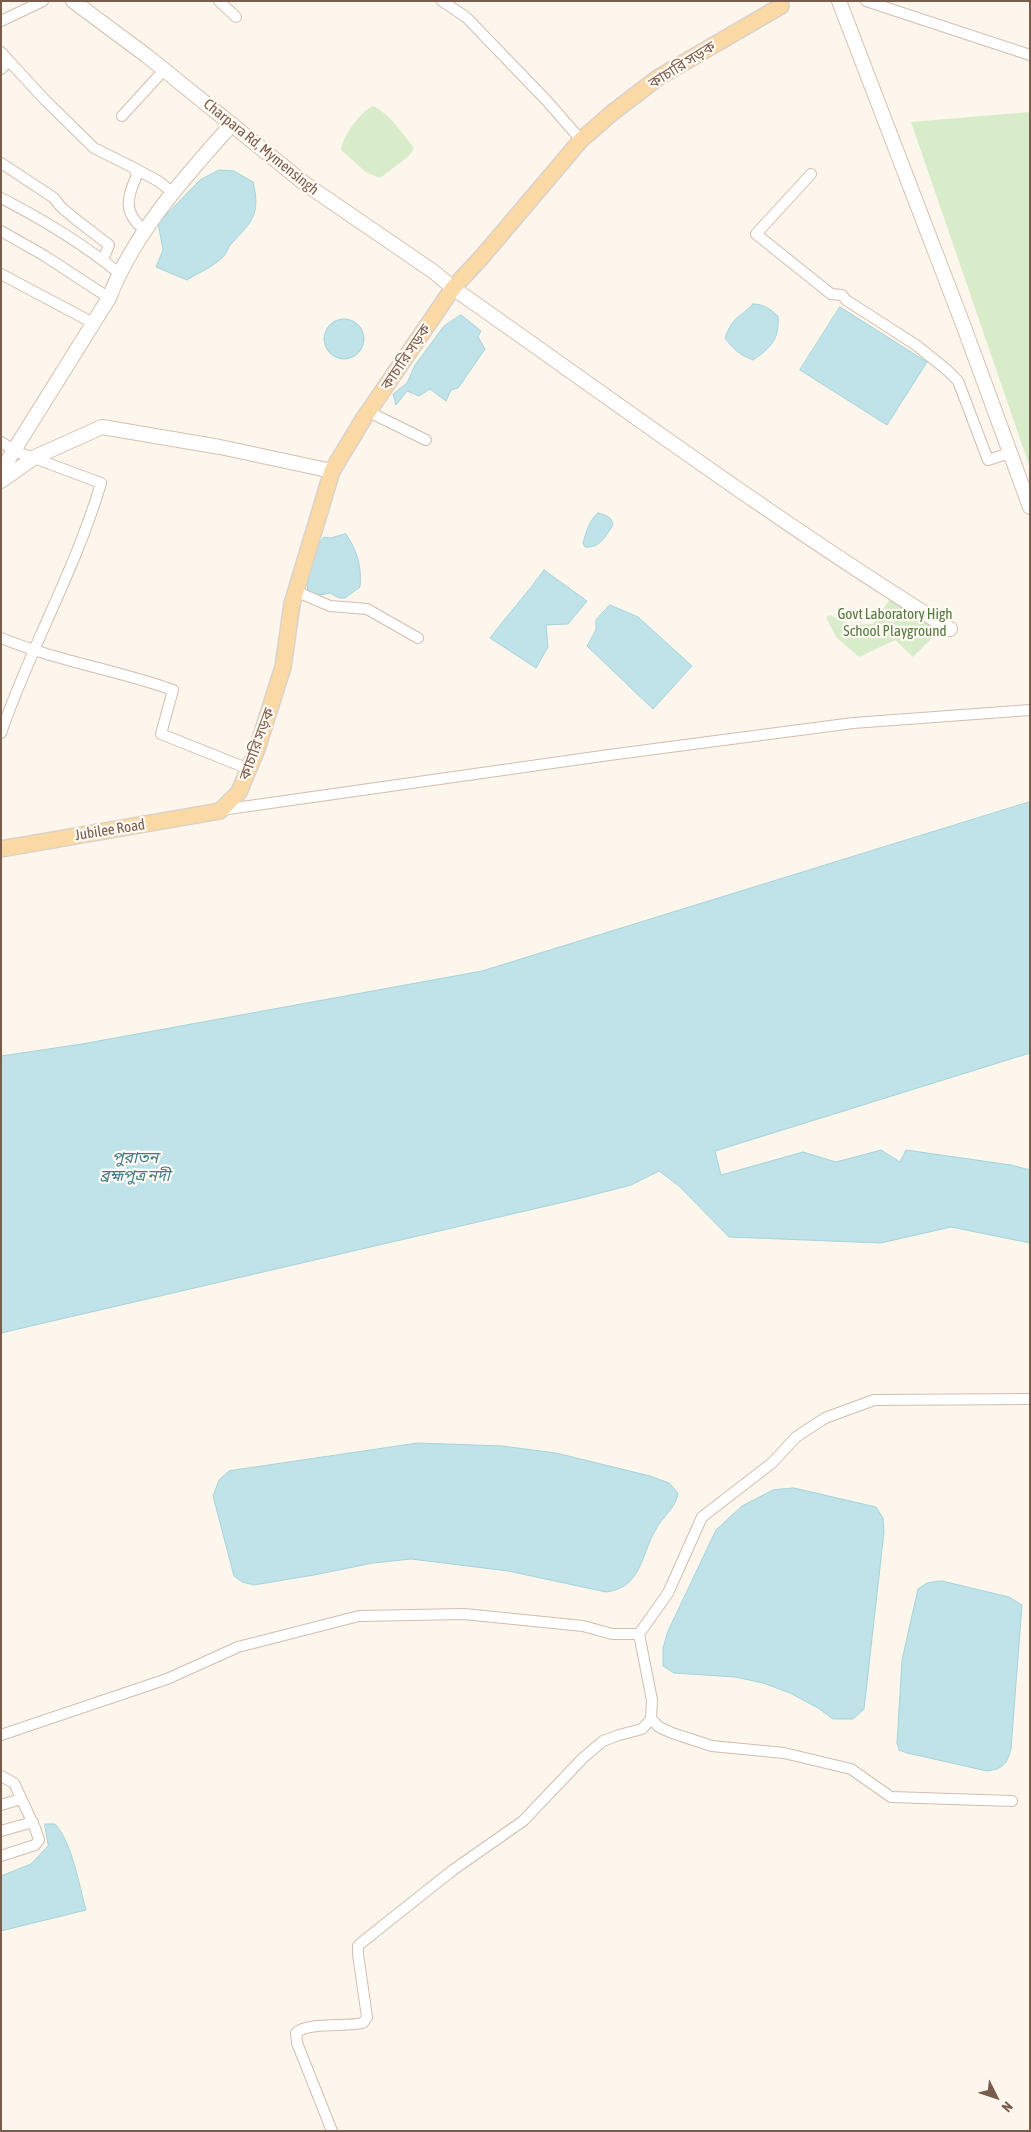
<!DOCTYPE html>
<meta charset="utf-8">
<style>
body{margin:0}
#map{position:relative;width:1031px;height:2132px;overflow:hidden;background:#fdf6ec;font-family:"Asap Condensed",sans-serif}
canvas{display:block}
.frame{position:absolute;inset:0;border:2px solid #7a5c4d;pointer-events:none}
.north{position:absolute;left:971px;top:2072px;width:50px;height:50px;-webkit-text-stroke:4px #fffaf3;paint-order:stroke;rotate:131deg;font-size:14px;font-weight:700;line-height:20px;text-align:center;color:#7a5c4d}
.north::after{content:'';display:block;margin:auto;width:18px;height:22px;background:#7a5c4d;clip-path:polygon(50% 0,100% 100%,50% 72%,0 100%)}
</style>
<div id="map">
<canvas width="1031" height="2132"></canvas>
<div class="frame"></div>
<div class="north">N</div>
</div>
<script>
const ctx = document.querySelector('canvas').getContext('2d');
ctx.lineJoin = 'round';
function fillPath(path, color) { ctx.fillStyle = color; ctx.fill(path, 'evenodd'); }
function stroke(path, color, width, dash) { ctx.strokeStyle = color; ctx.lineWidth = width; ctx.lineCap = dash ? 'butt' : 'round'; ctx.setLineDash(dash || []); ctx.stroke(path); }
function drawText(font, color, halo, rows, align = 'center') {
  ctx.font = font + ' "Asap Condensed","Noto Sans Bengali",sans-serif'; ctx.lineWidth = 4.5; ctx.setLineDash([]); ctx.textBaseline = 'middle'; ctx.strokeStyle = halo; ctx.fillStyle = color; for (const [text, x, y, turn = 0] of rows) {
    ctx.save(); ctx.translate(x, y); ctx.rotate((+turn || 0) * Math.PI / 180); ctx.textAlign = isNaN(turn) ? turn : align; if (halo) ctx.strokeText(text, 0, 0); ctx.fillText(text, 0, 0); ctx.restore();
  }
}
const green = new Path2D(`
 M373,106C390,114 403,134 414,148L409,156L380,178L367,173L341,150C342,137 361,111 373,106Z
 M1030,112V468L911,122Z
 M890,599L940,630L913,657L895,640L859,657L836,637L826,617L830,615L851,625L873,624Z`);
const water = new Path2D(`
 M219,170L234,171L253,182C261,214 252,222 231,244C228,247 227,253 223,257C213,267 198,273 187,280L156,267L163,250L158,223L200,180Z
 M753,304C764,304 770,309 778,316C780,338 771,348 753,360C740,355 733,349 725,338C734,314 738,320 753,304Z
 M840,307L927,362L887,425L800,370Z
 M461,315L481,331L478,337L485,349L458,388L451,390L446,401L430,389L419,396L407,391L396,405L393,394L407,383L415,365L444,326Z
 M324 339a20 20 0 1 1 40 0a20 20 0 1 1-40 0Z
 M598,513C606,515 612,517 613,525C606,536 599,549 585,547L583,543C586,533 589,520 598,513Z
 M346,534C357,551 362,566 360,587L345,598H339L330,593L315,596L307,594C309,572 310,554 324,537L330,538Z
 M544,570L587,601L568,624L546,625L548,647L536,668L490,638C508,614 527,594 544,570Z
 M610,605L638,617L692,666L653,709L587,646L596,630V620Z
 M1030,802V1053L715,1151L721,1175L803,1152L836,1162L881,1150L900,1162L906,1150L1011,1165L1030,1170V1243L951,1227L881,1243L729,1237L679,1186L659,1171L631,1185L581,1198L1,1333V1056L82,1044L482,971Z
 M418,1443L502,1446L556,1453L650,1476L669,1483L678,1493C676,1508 663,1516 656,1529C641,1554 642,1588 606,1592L508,1571L411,1559L373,1563L314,1575L254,1585L242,1582L234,1576L213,1496L219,1480L229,1471Z
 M794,1488L876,1507L883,1518L884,1532L864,1709L853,1719H833L818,1708L790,1693L763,1683L735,1677L674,1673L663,1666V1648L668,1631L716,1530L742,1506L773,1490Z
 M942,1581L1009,1597L1022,1605L1011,1749C1007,1764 1003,1769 987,1771L907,1753L899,1750L897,1743L902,1660L918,1589L927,1583Z
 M45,1824H55C72,1842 79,1885 86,1910L1,1931V1876L31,1864L48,1846Z`);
const street = new Path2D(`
 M219,1L236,17
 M442,1L466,17L547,101L581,140
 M866,1L1030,55
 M1,21L43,1
 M1,52L9,61L1,69
 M9,61L45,100L94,148L134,168L137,175C126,199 123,214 146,231
 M122,116L164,70
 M1,163L54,198L61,207L74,218L109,245L103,260
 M134,168L158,181L172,192
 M811,174L756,234L831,294L842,295L846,300L916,345L947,370L958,381L988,460L1010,453
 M1,198C42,219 83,244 119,273
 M1,231L45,256L109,298
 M1,274L93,323
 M369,412L426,440
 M1,442L15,451L101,483C76,569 30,648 1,733
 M295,591L330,606L367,609L418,638
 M1,638C57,661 117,670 173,690L161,734L249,769
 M221,810L609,755L853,723L1030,710
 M651,1719L659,1727L672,1733L712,1746L784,1753L851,1769L891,1797L1012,1801
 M1,1735L167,1679L238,1647L359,1616L464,1614L583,1626L612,1634H639L668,1593L702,1517L772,1463L796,1437L825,1418L874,1400L1030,1399
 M1,1776L14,1783L35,1828L39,1840L35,1845L1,1856
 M1,1805L21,1799
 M1,1831L33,1822
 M332,2131L297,2043L296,2033C307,2022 346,2027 363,2023L367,2017L358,1954V1946L361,1943L453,1870L523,1821L583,1758L603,1741L619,1735L642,1729L651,1719L652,1700L639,1634`);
const secondary = new Path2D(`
 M73,1L147,56L304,183L434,272L453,288C617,403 779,523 950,629
 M839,1L964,327L1030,507
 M1,471L109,298C135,231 185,177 232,124
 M1,481L35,457L102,427L220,447L332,471`);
const primary = new Path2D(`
 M1,849L220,811L239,792L257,749L283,667L292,604L332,471L364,418L453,288L481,258L581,140L612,113L659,77L781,6`);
const streetNames = [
 ["কাচারি সড়ক",682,65,-32],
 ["Charpara Rd, Mymensingh",261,147,39],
 ["কাচারি সড়ক",406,357,-56],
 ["কাচারি সড়ক",257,744,-70],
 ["Jubilee Road",110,830,-9]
];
const parkNames = [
 ["Govt Laboratory High",895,614],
 ["School Playground",895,631]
];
const waterNames = [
 ["পুরাতন",135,1158],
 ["ব্রহ্মপুত্র নদী",135,1176]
];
fillPath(green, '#d8ecc9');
fillPath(water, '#bfe3e8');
stroke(water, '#a5d3da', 1);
stroke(street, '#d1beb0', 12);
stroke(secondary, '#d6c0b0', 16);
stroke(primary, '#dad1cd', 18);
stroke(street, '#fff', 10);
stroke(secondary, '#fff', 14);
stroke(primary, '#fbd9a5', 15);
drawText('15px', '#7a5c4d', '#fffaf3', streetNames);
drawText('15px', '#537a41', '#fffaf3', parkNames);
drawText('italic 16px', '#437c86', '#fffaf3', waterNames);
</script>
